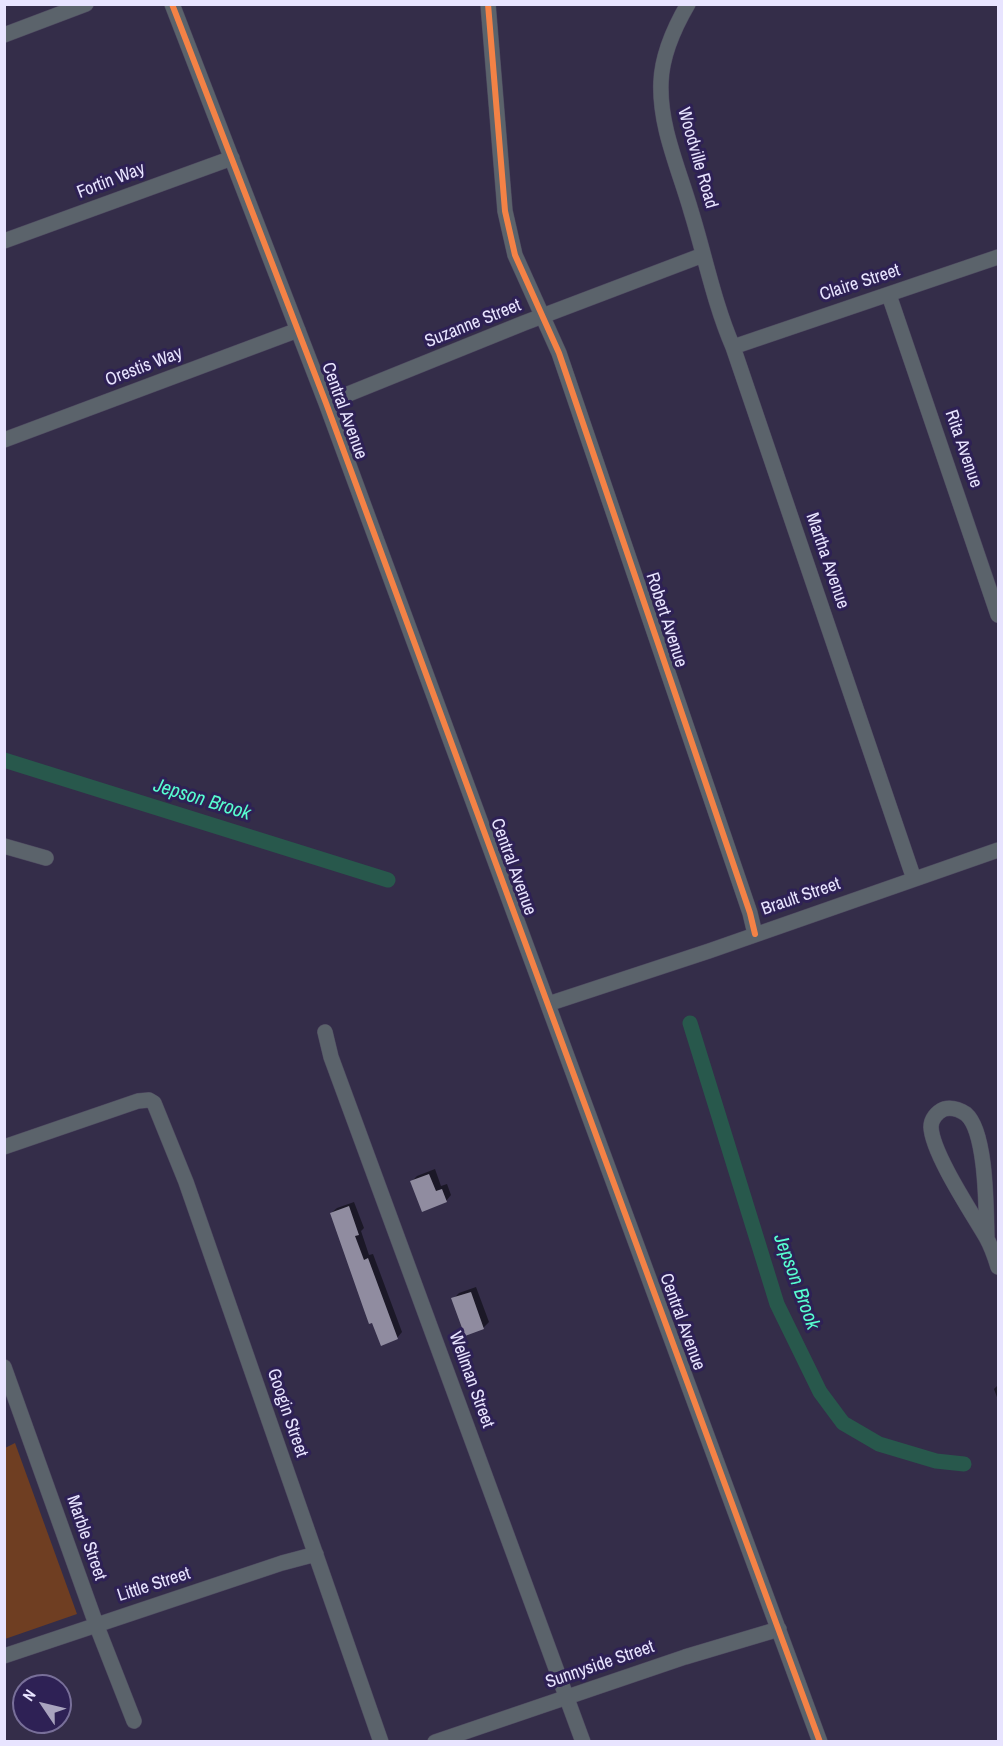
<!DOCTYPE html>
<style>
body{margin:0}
#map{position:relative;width:1003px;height:1746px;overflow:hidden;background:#342d49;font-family:"Archivo Narrow",sans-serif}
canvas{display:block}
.frame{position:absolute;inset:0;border:6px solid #e8e4ff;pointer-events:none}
.north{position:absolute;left:12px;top:1674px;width:60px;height:60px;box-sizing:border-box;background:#2e2155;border:2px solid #786f99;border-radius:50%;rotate:305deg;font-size:16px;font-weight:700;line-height:24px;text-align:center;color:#e8e4ff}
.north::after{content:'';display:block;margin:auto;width:21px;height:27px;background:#a9a4bf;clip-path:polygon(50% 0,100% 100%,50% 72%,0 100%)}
</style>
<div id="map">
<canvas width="1003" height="1746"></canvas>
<div class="frame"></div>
<div class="north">N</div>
</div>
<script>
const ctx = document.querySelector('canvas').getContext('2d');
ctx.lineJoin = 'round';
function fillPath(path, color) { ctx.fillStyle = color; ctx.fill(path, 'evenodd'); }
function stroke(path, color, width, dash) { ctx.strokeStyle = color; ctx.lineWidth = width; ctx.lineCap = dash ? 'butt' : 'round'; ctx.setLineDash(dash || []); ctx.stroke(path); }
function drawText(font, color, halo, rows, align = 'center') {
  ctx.font = font + ' "Archivo Narrow",sans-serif'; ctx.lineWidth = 6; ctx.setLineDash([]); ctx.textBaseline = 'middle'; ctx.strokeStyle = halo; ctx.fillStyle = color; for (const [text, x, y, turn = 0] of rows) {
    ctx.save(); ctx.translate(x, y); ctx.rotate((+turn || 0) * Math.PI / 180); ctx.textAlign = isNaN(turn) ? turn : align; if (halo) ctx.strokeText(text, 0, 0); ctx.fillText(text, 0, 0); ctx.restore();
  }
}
const green = new Path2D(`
 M15,1443L77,1614L5,1639V1448Z`);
const shadow = new Path2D(`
 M435,1169L441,1186L447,1184L451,1195L446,1201L412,1181L417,1176Z
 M354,1202L364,1228L361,1231L369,1255L373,1254L402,1332L397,1338L331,1213L337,1208Z
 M476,1287L489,1322L483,1328L453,1299L459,1293Z
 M998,1385V1400L994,1389Z`);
const canal = new Path2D(`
 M4,760L388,880
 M690,1023L777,1304L820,1392L843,1423L879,1444L936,1461L964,1464`);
const building = new Path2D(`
 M429,1174L436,1191L442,1189L447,1202L422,1212L410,1181Z
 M349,1206L359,1235L355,1236L364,1260L368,1258L398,1339L381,1346L372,1323L369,1324L364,1310L330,1213Z
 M471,1292L484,1329L465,1336L451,1298Z`);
const minor = new Path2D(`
 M172,4L326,403L820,1742
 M488,4L505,211L515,255L559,353L750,913L755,934
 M688,4C674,28 662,54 661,82C659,126 679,169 691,211C705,256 714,303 733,347L914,879
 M4,35L86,4
 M4,241L232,158
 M889,295L998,615
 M733,347L998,257
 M326,403L524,323L703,255
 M4,440L298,330
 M4,846L46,858
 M548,1004L709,951L998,850
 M325,1032L331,1057L583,1742
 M4,1147L138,1101L149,1100L154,1103L186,1182L381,1742
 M987,1239C986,1211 987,1132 966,1114C960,1110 952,1107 944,1109C937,1112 931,1119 931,1127C932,1153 972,1213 986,1237C991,1246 995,1257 998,1267
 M4,1367L96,1624L134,1721
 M4,1656L282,1563L316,1554
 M435,1742L685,1657L779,1629`);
const cycleway = new Path2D(`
 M172,4L326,403L820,1742
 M488,4L505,211L515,255L559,353L750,913L755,934`);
const streetNames = [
 ["Woodville Road",697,158,74],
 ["Fortin Way",111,181,-21],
 ["Claire Street",860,283,-18],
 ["Suzanne Street",473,324,-22],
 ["Orestis Way",144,367,-21],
 ["Central Avenue",344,411,70],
 ["Rita Avenue",963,449,71],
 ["Martha Avenue",827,561,71],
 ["Robert Avenue",666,620,72],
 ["Central Avenue",513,867,70],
 ["Brault Street",801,897,-19],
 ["Central Avenue",682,1322,70],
 ["Wellman Street",471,1380,70],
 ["Googin Street",287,1413,71],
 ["Marble Street",86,1538,71],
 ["Little Street",154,1585,-18],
 ["Sunnyside Street",600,1665,-19]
];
const waterNames = [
 ["Jepson Brook",202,800,17],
 ["Jepson Brook",796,1282,70]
];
fillPath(green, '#6f3e22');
fillPath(shadow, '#0007');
stroke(canal, '#28584c', 15);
fillPath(building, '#908ca0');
stroke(minor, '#4e4960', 16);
stroke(minor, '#5b636b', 15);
stroke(cycleway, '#f48246', 6);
drawText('18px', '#e8e4ff', '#2e2155', streetNames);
drawText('italic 20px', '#57fdd0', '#2e2155', waterNames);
</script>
